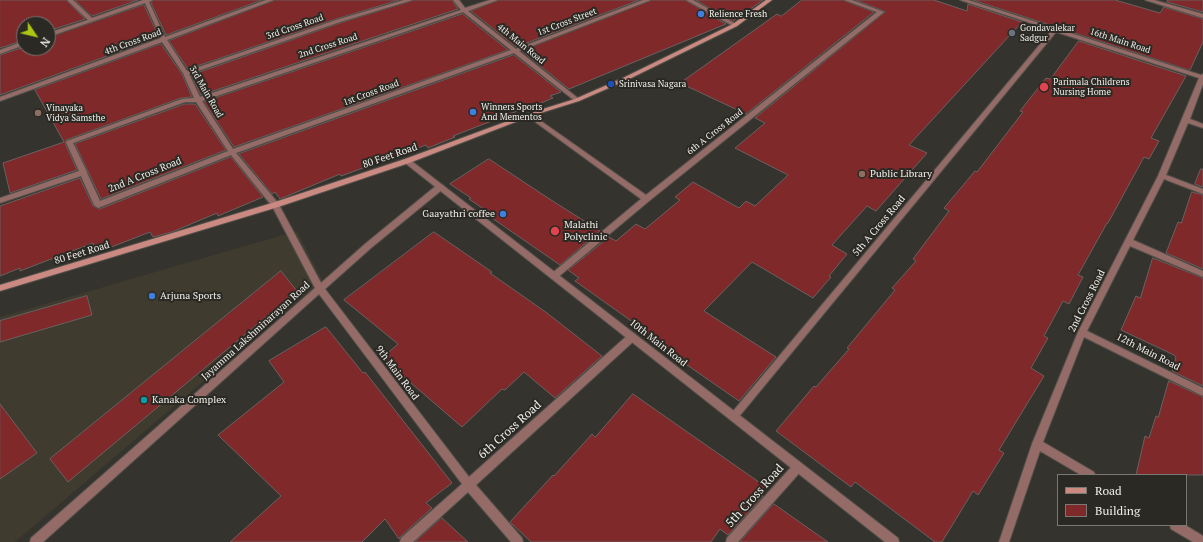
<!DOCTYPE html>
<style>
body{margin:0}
#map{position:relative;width:1203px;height:542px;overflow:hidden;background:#35332d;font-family:"PT Serif",serif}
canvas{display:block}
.legend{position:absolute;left:1057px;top:474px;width:130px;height:52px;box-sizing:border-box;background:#2b2923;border:1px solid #7a7873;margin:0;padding:5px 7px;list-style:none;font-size:12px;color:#f0eeea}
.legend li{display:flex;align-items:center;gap:8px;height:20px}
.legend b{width:20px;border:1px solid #7a7873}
.north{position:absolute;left:16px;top:16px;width:40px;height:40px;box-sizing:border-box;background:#2b2923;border:1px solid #7a7873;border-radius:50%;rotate:125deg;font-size:11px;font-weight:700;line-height:16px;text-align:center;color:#f0eeea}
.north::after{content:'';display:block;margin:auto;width:14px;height:18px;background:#acc611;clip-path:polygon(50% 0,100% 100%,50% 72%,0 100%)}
</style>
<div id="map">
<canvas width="1203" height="542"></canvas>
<ul class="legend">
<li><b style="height:5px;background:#cb8a81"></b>Road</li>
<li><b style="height:11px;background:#80292a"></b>Building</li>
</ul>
<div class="north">N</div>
</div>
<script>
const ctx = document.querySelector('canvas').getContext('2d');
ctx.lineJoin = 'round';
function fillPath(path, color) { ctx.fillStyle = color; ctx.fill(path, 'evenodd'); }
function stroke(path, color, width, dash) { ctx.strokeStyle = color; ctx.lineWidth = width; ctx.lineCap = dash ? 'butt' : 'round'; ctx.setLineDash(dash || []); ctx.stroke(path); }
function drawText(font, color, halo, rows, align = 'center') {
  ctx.font = font + ' "PT Serif",serif'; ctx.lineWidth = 4; ctx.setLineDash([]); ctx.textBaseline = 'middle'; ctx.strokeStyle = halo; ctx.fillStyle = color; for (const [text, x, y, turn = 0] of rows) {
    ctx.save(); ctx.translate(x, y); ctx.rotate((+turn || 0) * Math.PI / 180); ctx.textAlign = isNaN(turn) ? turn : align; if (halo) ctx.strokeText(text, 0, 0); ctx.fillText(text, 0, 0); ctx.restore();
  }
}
const built = new Path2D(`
 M297,231L322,280L15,542H0V317Z`);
const building = new Path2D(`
 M0,0H66L85,19L48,31V24H24V40L0,48Z
 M75,0H138L92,16Z
 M154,0H262L166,35L151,3Z
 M275,0H399L336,19L188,69L169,41Z
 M414,0H452L458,9L201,95L191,75L340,23Z
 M499,0H639L516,47L471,11Z
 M652,0H685L726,24L569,89L522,51Z
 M696,0H763L733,21Z
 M802,0H843L874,12L746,114L680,83L777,14L781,16Z
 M856,0H934L967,11L968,4L1022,22L909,145L927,153L876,211L867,206L832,245L847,254L829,276L831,277L813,298L752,262L704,311L776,357L739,401L648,338L651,335L575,281L579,278L568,270L609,237L616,241L636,224L645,229L680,200L675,197L693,182L739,208L746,201L755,206L788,175L735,148L765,123L755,118L885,12Z
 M973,0H1115L1160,13L1164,7L1203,19V42L1190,70Z
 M1168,0H1203V12L1167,2Z
 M144,5L159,37L0,95V55L24,47V48H48V38Z
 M463,14L508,50L234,147L204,102Z
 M1079,41L1186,76L1151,138L1159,141L1149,159L1144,157L1108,223H1107L1078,275L1083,277L1069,304L1063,301L1044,336L1048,338L1031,368L1044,376L999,450L1004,453L978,495L973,491L942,542H935L855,482L851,487L776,431L814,386L816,387L849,349L847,348L895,290L892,288L916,261L913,259L949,211L944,208L975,171L977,172L1023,112L1020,111L1046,78L1050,79Z
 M161,44L182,74L192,97L181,98L66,140L65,143L77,170L10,193L3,163L64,142L35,90Z
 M514,55L561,92L550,96L553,98L527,109L521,111L520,110L453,136L455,137L428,148L426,145L341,176L340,174L280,199L275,192L272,194L239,154Z
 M185,104H195L226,150L101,199L75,144Z
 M231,157L263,197L218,216L217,213L172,232L153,237L150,232L96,253L93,243L20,271V268L0,276V206L80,178L93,206L99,209Z
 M489,159L548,198L600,231L560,265L489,216L491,214L469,199L471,198L450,184Z
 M1201,169H1203V187L1195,184Z
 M1192,192L1203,195V269L1166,253L1178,222L1181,223Z
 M434,232L492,272L490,273L547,313L602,356L555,398L524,372L505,390L502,389L462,427L382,358L398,344L344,300Z
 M1153,258L1203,278V386L1172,371L1176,357L1174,355L1121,330L1136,296L1140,298Z
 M281,271L297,291L68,482L50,459Z
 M87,296L92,315L0,342V321Z
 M326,327L363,373L365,372L452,483L426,503L432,508L400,537L399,539L385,519L362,542H230L281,496L218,435L284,382L269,361Z
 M1169,381L1203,397V475H1136L1145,436L1149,438L1156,416L1158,417Z
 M633,394L766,487L761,495L763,496L728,535L720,529L711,542H531L510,522L553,475L554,476L592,434L595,437Z
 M0,404L37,453L0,479Z
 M774,504L828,542H740Z
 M442,518L468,542H415Z`);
const minor = new Path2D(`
 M67,0H73L92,18L143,0H153L149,2L165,37L266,0H274L167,40L187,71L336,20L404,0H413L340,22L189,74L200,97L461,10L453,0H459L465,8L490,0H498L468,11L516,49L643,0H651L519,51L579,99V101H575L514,53L236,153L278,203L321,283L365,244L437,185H443L444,187L443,189L371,248L325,289L469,477L629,334L632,333L635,334L636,337L635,340L476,485L522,538L523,542H511L468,492L413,542H400L401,538L462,484L319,294L43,542H30L31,538L315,288L272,206L231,155L98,208L94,205L81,176L0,203V198L79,171L66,142L67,141L182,99L194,98L183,73L162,42L0,101V97L161,38L145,3L48,37V33L88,20ZM463,12L511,50L233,149L202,101ZM185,102H196L228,151L100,201L87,173V172L73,143Z
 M686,0H693L738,25L733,26Z
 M844,0H852L884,12L649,201L557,278H551L550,276L551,274L641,199L527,116V114H531L646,195L877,12Z
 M960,0H968L1201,75L1203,74V84L1190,119L1203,124V128L1188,123L1166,175L1203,189V194L1164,179L1133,240L1203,271V277L1130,246L1087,331L1203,388V396L1084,337L1043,442L1094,472L1095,475H1081L1040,451L1009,542H999L1032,444L1078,332L1158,176L1199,78L1056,32L737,419L734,420L731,419L729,416L1052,30Z
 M1145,0H1154L1203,14V18Z
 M24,41V45L0,54V50Z
 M798,462L802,464L803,467L802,470L738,542H726L727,538L794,464Z
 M1170,525H1185L1203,536V542H1193L1171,529Z`);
const tertiary = new Path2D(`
 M405,159H409L898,538L899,542H885L405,163L404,161Z`);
const secondary = new Path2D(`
 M766,0H772L737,26L627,80L579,101L531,116L409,163L278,207L0,291V285L272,203L405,159L527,114L575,99L623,78L733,24Z`);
const markers = [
 [701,14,4,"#3f7fe0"],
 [1012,33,4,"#6b7280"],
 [611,84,4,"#1a4fb4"],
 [1044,87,5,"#e0444e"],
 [473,112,4,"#3f7fe0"],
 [38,113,4,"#8d6e63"],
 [862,174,4,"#8d6e63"],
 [503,214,4,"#3f7fe0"],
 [555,231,5,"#e0444e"],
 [152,296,4,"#3f7fe0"],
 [144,400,4,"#0f9aa8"]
];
const farPoinames = [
 ["Relience Fresh",709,14],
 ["Gondavalekar",1020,28],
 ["Sadgur",1020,38],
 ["Parimala Childrens",1053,82],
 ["Nursing Home",1053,92],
 ["Srinivasa Nagara",619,84],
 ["Winners Sports",481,107],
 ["And Mementos",481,117],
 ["Vinayaka",46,108],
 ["Vidya Samsthe",46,118]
];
const farStreetnames = [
 ["1st Cross Street",567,22,-21],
 ["3rd Cross Road",295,27,-19],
 ["16th Main Road",1120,41,18],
 ["4th Cross Road",133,42,-20],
 ["4th Main Road",521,44,39],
 ["2nd Cross Road",328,46,-18],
 ["3rd Main Road",206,92,60],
 ["1st Cross Road",371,93,-20],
 ["6th A Cross Road",715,132,-38]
];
const streetNames = [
 ["80 Feet Road",390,156,-19],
 ["2nd A Cross Road",145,175,-22],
 ["5th A Cross Road",879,226,-50],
 ["80 Feet Road",82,253,-17],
 ["2nd Cross Road",1087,301,-63],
 ["Jayamma Lakshminarayan Road",256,331,-42],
 ["10th Main Road",658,343,38],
 ["12th Main Road",1148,352,27],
 ["9th Main Road",397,373,53]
];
const poiNames = [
 ["Public Library",870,174],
 ["Gaayathri coffee",495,214,"right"],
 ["Malathi",564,225],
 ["Polyclinic",564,237],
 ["Arjuna Sports",160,296],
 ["Kanaka Complex",152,400]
];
const nearStreetnames = [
 ["6th Cross Road",510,430,-42],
 ["5th Cross Road",755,496,-48]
];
fillPath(built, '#3f3b2f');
fillPath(building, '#80292a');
stroke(building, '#696160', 1);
stroke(minor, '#53514b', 2);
stroke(tertiary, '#53514b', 2);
stroke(secondary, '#53514b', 2);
fillPath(minor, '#946b66');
fillPath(tertiary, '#946b66');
fillPath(secondary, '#cb8a81');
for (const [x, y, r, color] of markers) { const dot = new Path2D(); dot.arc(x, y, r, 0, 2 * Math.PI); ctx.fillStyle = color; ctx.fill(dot); stroke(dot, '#2b2923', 1.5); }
drawText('9px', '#f0eeea', '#2b2923', farPoinames, 'left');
drawText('9px', '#f0eeea', '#2b2923', farStreetnames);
drawText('10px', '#f0eeea', '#2b2923', streetNames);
drawText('10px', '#f0eeea', '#2b2923', poiNames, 'left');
drawText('12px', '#f0eeea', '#2b2923', nearStreetnames);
</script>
